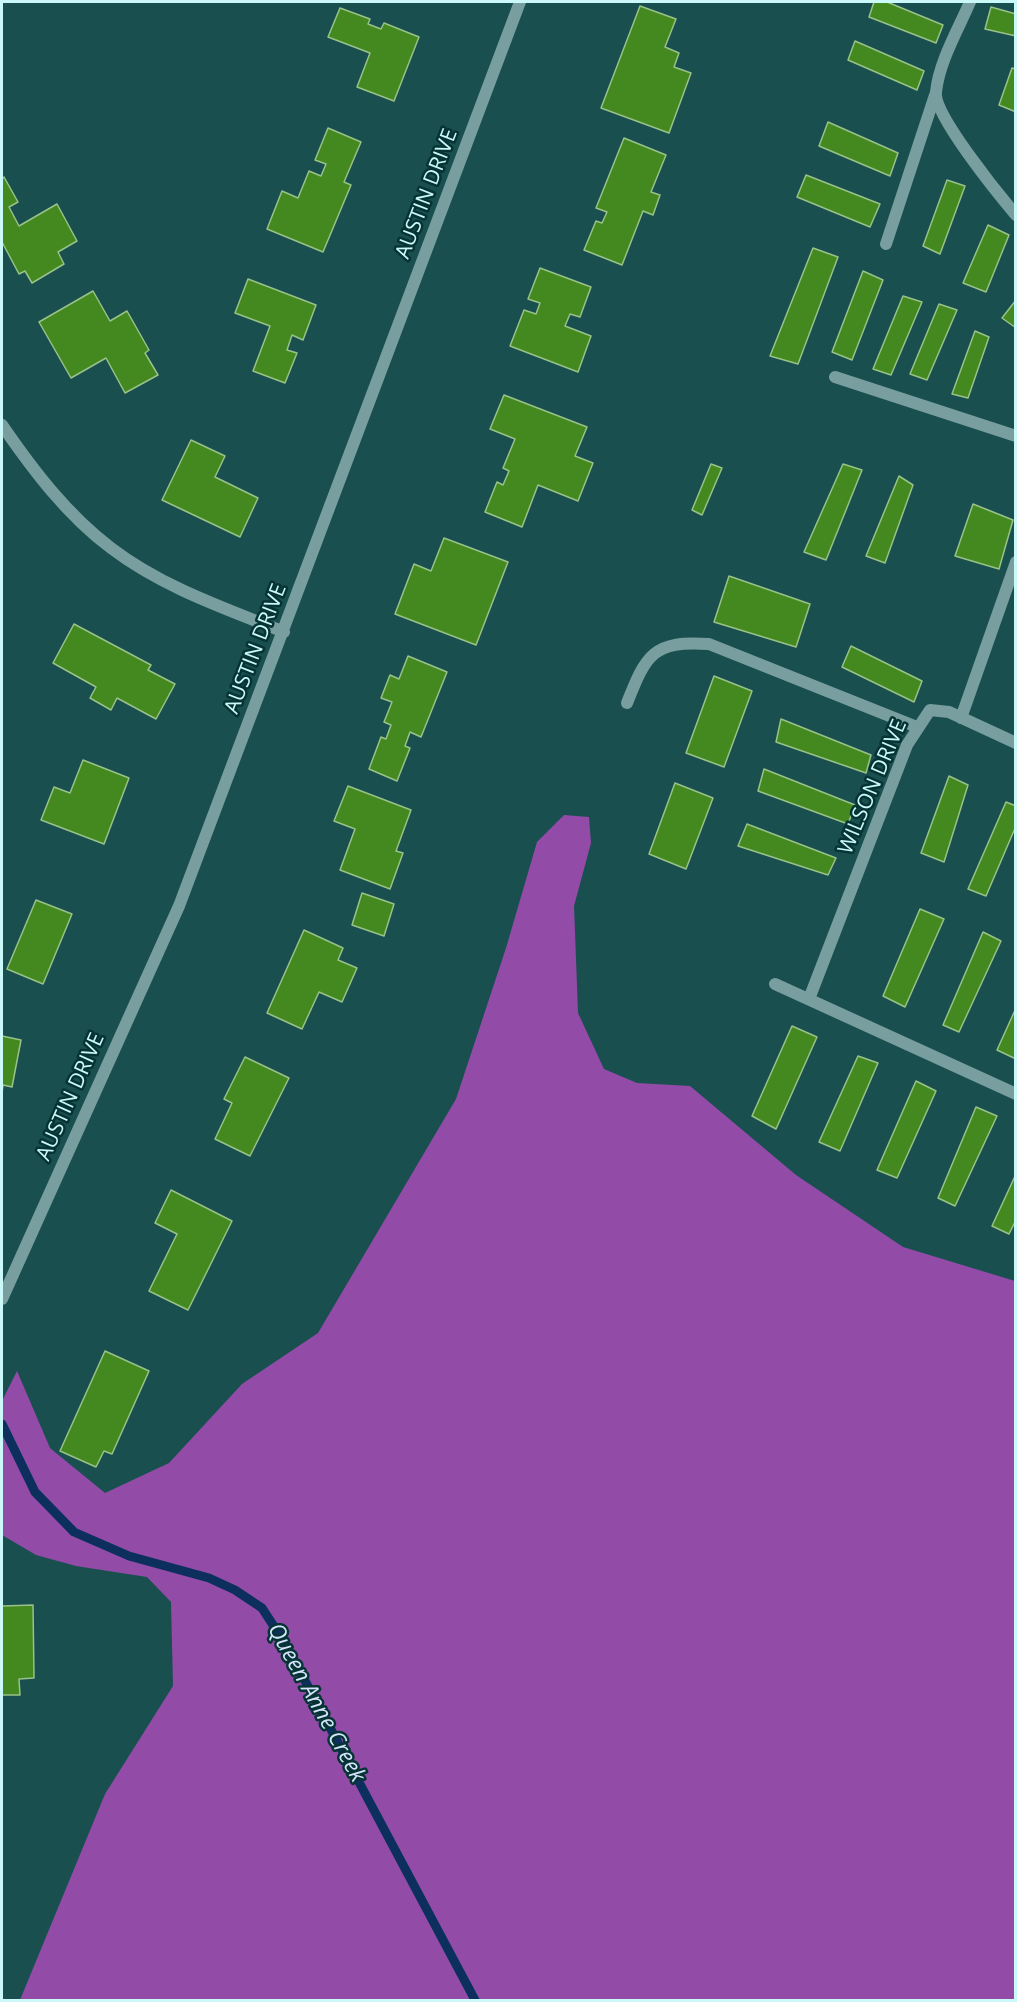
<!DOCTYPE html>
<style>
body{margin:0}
#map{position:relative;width:1017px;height:2002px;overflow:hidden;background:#1a4f50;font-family:"Open Sans",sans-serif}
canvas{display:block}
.frame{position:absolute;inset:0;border:3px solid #cbf8f8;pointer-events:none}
</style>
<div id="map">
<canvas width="1017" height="2002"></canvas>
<div class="frame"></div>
</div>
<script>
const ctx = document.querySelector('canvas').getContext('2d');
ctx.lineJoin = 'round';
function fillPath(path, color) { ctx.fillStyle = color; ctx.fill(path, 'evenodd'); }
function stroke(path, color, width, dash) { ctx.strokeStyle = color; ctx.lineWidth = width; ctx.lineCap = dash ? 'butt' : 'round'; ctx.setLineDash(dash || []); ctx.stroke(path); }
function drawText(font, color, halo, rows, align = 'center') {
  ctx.font = font + ' "Open Sans",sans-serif'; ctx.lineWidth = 5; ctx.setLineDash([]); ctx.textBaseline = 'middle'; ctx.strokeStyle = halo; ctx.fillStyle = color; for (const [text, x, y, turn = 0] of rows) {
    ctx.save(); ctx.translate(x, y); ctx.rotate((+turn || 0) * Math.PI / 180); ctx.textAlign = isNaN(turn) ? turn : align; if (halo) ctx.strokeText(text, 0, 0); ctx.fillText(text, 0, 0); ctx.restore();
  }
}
const forest = new Path2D(`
 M564,815L589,817L591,843L574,906L578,1013L604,1069L637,1083L690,1086L796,1175L903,1247L1015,1281V2000H20L105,1794L173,1686L171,1602L147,1577L76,1566L36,1555L2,1535V1401L17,1371L50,1448L105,1493L169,1463L242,1384L318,1333L456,1099L506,948L537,842Z`);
const stream = new Path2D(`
 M2,1424L35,1492L74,1532L129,1556L209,1578L235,1590L262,1608L286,1645L475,2000`);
const building = new Path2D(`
 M874,2H887L943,25L936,43L869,17Z
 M640,6L676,19L665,47L679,53L674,67L691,73L669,133L601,108Z
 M991,7L1016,14V36L985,29Z
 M340,8L370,19L368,24L381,29L384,23L419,37L394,101L357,87L370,53L328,37Z
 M855,41L924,71L917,90L848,60Z
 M1012,68L1016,69V112L999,105Z
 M828,122L898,153L890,176L819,146Z
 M328,128L361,142L344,182L351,185L323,252L267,229L282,191L298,198L309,171L321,176L326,164L315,160Z
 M624,138L666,155L651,192L660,195L653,215L643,211L622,265L584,250L596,221L602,223L607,212L596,208Z
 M806,175L880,204L870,227L797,197Z
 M4,177L18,202L9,207L19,226L57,204L77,241L58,252L64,264L32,283L25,271L19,274L2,242V179Z
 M947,180L965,186L940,254L923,246Z
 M988,225L1009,235L986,292L963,283Z
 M813,248L838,257L798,364L770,356Z
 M540,268L591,287L580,317L570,314L565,326L591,336L578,372L510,346L524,310L536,314L540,303L528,299Z
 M863,271L883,280L852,360L832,352Z
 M248,279L316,305L303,340L292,335L287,350L297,353L285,383L253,371L270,326L235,313Z
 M93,291L110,321L127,311L149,350L145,353L158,375L125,393L106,358L71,378L39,322Z
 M903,296L922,302L891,375L873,369Z
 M1016,300V328L1002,318Z
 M939,304L957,310L927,380L910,374Z
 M975,331L989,337L968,398L952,394Z
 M504,395L587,427L575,456L593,463L578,501L538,485L522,527L485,512L497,482L503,485L509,471L503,468L515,439L490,429Z
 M191,440L225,456L215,477L258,498L240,537L162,500Z
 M711,464L722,468L702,515L692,510Z
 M843,464L862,470L826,560L804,552Z
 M899,476L913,485L885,563L866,556Z
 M973,504L1013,520L999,569L955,556Z
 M444,538L508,562L476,645L395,614L414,564L431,571Z
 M729,576L810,604L796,647L714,622Z
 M74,624L151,665L148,670L175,684L156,719L117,698L111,710L90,698L96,687L53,663Z
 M851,646L922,681L914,702L842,667Z
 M408,656L447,672L421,737L410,732L405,746L410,748L397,781L369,769L381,737L386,739L391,725L384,722L392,702L381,698L390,675L399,679Z
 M714,676L752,691L724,767L686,753Z
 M781,719L871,755L866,773L776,742Z
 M83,760L129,778L104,844L41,820L54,787L70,793Z
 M764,769L855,805L848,824L758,791Z
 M949,776L968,785L944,862L921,853Z
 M675,783L713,798L686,869L649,854Z
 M348,786L411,810L396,851L403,853L390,889L340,870L355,829L334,821Z
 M1006,802L1016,806V826L986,896L968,889Z
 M747,824L836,858L828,875L738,846Z
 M362,893L394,904L384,936L352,925Z
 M36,900L72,914L43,984L7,969Z
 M920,909L944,919L905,1007L883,996Z
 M304,930L343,948L338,960L357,968L342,1002L319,992L302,1029L267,1013Z
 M983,932L1001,941L959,1032L943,1025Z
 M1016,1008V1059L997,1050Z
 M792,1026L817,1037L776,1129L752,1116Z
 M2,1036L21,1040L12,1087L3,1085L2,1093Z
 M858,1056L878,1063L840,1151L819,1142Z
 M245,1057L289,1078L250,1156L215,1139L232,1103L224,1099Z
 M916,1081L936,1091L897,1178L877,1170Z
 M976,1107L997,1116L955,1206L938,1198Z
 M1016,1174V1220L1009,1234L992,1226Z
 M171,1190L232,1221L188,1310L149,1291L177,1234L155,1223Z
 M105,1351L149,1371L112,1454L104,1451L96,1467L60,1451Z
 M33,1605L34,1678L19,1679L20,1695H2V1606Z`);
const service = new Path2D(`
 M627,703C646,655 653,640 709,644L917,727`);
const minor = new Path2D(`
 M970,2C958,30 939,62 936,92C933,114 999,195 1016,215
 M886,244L935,95
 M835,377L1016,436
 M2,425C33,470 67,515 111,548C162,587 224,608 284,632
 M961,718L1016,562
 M775,984L1016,1094
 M809,999L907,745L930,710L949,712L1016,743
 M2,1299L179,906L520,2`);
const streetNames = [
 ["AUSTIN DRIVE",427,194,-69],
 ["AUSTIN DRIVE",256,649,-69],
 ["WILSON DRIVE",873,787,-67],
 ["AUSTIN DRIVE",71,1097,-66]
];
const waterNames = [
 ["Queen Anne Creek",316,1703,61]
];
fillPath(forest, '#924ca8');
stroke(stream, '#0c2f5e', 9);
fillPath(building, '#438920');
stroke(building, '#98c288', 1.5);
stroke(service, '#789e9f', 12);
stroke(minor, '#789e9f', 12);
drawText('21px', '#cbf8f8', '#063334', streetNames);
drawText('italic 22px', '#d4e4fc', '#063334', waterNames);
</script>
